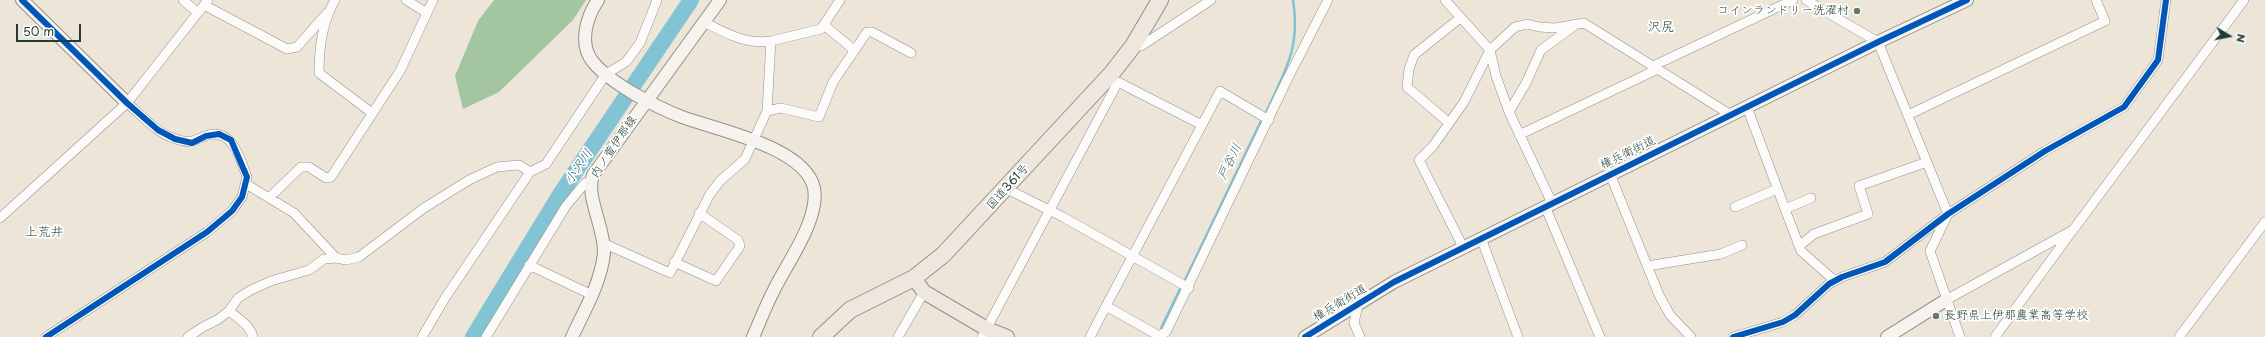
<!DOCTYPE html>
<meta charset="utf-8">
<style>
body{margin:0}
#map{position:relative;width:2265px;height:337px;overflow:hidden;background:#ece5d8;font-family:"Playpen Sans",sans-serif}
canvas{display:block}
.north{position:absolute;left:2209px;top:16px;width:40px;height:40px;-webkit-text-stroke:3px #fff;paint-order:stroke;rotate:100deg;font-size:11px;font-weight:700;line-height:16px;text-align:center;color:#1f3d34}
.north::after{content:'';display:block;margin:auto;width:14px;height:18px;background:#1f3d34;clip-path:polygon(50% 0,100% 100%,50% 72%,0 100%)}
.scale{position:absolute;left:16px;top:24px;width:65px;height:18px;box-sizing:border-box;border:2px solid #1f3d34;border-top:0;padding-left:5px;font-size:12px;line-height:14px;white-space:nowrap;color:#1f3d34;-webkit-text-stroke:3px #fff;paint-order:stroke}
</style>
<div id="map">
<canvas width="2265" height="337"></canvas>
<div class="north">N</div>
<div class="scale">50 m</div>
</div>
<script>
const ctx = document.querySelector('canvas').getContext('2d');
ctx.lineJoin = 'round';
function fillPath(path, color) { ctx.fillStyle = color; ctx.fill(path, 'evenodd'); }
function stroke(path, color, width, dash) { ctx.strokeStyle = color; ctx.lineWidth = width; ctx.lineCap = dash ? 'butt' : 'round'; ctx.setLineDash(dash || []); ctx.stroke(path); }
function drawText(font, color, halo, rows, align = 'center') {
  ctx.font = font + ' "Playpen Sans","Klee One",sans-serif'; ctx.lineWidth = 3.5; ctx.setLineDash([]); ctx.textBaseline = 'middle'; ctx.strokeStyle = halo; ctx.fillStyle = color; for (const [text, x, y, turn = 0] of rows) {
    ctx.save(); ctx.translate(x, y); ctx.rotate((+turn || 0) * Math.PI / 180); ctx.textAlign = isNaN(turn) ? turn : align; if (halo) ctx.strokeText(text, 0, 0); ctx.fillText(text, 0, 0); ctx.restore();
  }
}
const forest = new Path2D(`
 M494,0H586L573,20L499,92L463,109L455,76L478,21Z`);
const stream = new Path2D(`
 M1265,115C1284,72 1301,49 1293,0
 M1184,282L1262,119
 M1161,328L1181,287`);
const river = new Path2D(`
 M473,337L561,193L691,0`);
const street = new Path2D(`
 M183,0L197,12
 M335,0C322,22 319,47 319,73L372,113
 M406,0L427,13
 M1445,0L1490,50L1496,76L1509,112L1552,203
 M1806,0L1878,42L1948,214L1930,251L1960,337
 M204,5L287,49L297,47L327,13
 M704,22C725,33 747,45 771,41
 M824,25L854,50
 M1133,46H1141L1211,0
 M1653,66L1793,0
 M1747,107L1785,209L1811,198
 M767,111L771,41L821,29L840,0
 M1509,112L1526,83L1541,50L1574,26
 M1908,115L2105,21L2096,0
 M1448,122L1407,87L1409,69L1414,55L1460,18
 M1519,135L1658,69
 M1610,174L1659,295L1670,315L1691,337
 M246,184L294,213L336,258
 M1007,189L1063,217L1189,288
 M269,198L301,167H309L326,178L331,177L400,71L433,0
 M1545,206L1600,337
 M1735,207L1777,189
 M1785,209L1801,251L1835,281
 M0,218L127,103L208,0
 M1481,238L1518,337
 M603,243L670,273L710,194L720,181L745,159L767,111L781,108L819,117L833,82L867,32H872L911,53
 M1799,246L1814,234L1868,214L1859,186L1927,162
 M1463,247L1419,160L1433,146L1464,102L1490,50L1515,27L1527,24L1539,27L1555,28L1584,23L1731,115
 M674,262L716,281L740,246L738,240L699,213
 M529,265L592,295
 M1647,266L1721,254L1742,245
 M1946,300L2073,230L2244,0
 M1358,305L1354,323L1360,337
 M1106,306L1220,91L1269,120
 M229,311C239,319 250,325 253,337
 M46,337L207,232L232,211L242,197L247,177C240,158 232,126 205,136C192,141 191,144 176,139C157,134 142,115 127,103
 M188,337L203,327L217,320L229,311L238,298L251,290L271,281L309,270L324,259L336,258L346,260L359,257L424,208L469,180L497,167L519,165L530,172
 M422,337L445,298L530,172L546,164L606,74L626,62L640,43L657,0
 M486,337L566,206L585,183L590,182
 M898,337L924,292
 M982,337L1118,82L1202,125
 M1090,337L1106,306L1159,336L1166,332L1287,80L1328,0
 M1733,337L1783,322L1795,315L1829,284L1842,277L1885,262L1948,214L2045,151L2124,107L2158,60L2166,0
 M1995,337L2072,231
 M2179,337L2265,222`);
const secondary = new Path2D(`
 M22,0L127,103
 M598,0C587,16 578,44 593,62C611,84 656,107 682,117C717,130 805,147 814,188C820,219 787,263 774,290C766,305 760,321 753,337
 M572,337C584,311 601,283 604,253C605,228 585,196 593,175L720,0
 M1305,337L1394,282L1878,42L1967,0
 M1887,337L1946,300`);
const primary = new Path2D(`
 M914,278L924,292L987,329L1007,337`);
const highway = new Path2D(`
 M821,337L850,310L914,278L943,255L1112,73L1133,46L1160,0`);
const cycleway = new Path2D(`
 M22,0L127,103L158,130L175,139L192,143L206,136L219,134L231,140L247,177L242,197L232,211L207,232L46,337
 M1305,337L1394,282L1878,42L1967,0
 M1733,337L1783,322L1795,315L1829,284L1842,277L1885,262L1948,214L2045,151L2124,107L2158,60L2166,0`);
const markers = [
 [1857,11,4,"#67786d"],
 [1936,316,4,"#67786d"]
];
const poiNames = [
 ["コインランドリー洗濯村",1849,11],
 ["長野県上伊那農業高等学校",1944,316,"left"]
];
const streetNames = [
 ["内ノ萱伊那線",614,147,-56],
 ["権兵衛街道",1628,153,-26],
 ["国道361号",1008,187,-48],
 ["権兵衛街道",1340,303,-31]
];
const neighbourhoodNames = [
 ["沢尻",1661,27],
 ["上荒井",44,232]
];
const waterNames = [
 ["戸谷川",1230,162,-64],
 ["小沢川",579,167,-56]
];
fillPath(forest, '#a3c6a0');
stroke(stream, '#82c4d4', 2.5);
stroke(river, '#82c4d4', 16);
stroke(street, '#91928a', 10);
stroke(secondary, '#91928a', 14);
stroke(primary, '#91928a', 16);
stroke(highway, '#91928a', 18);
stroke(street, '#fcfbf9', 9);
stroke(secondary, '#f6f3ef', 12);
stroke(primary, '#efe6de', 14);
stroke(highway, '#efe6de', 16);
stroke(cycleway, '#0057b8', 6);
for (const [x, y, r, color] of markers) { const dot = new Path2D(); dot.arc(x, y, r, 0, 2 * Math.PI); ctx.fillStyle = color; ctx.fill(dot); stroke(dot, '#fff', 1.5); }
drawText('12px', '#1f3d34', '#fff', poiNames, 'right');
drawText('12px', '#1f3d34', '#fff', streetNames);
drawText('13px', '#1f3d34', '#fff', neighbourhoodNames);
drawText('italic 13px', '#2f6164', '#fff', waterNames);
</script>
